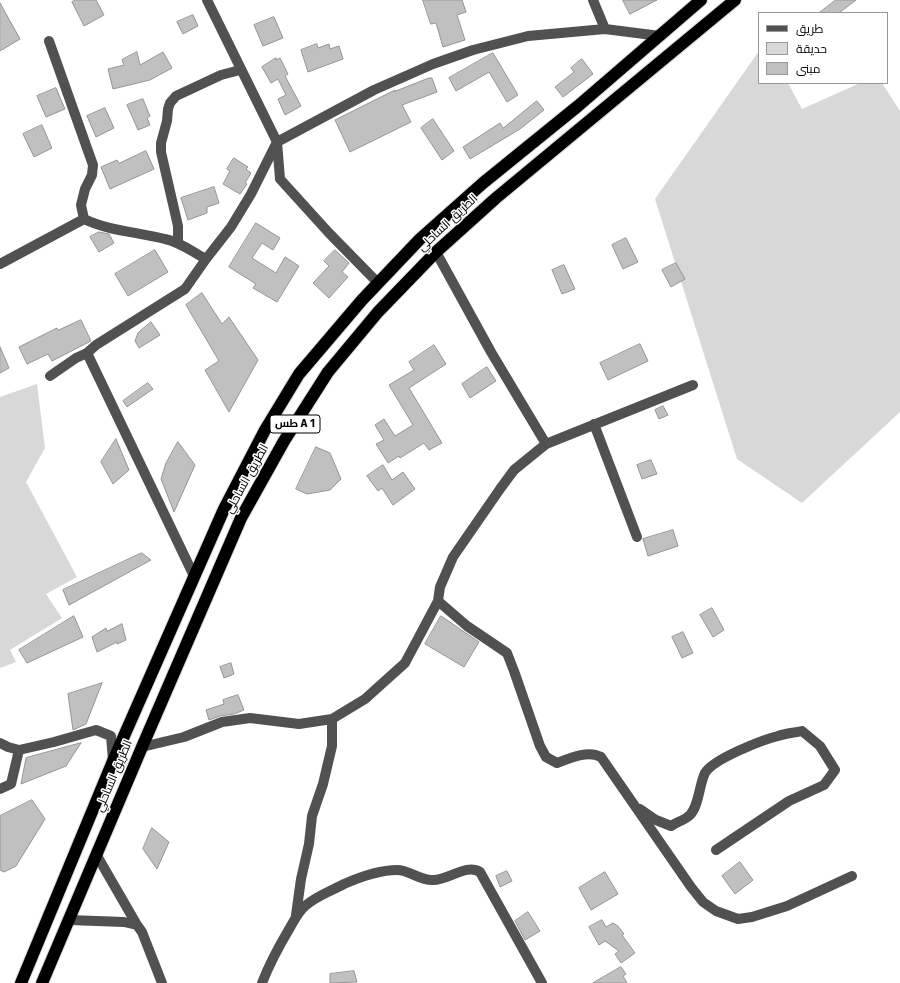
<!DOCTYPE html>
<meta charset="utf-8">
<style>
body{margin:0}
#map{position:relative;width:900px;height:983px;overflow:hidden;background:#fff;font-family:"Fira Sans",Cairo,sans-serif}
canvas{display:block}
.legend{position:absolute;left:758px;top:12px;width:130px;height:72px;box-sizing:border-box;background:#fff;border:1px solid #999;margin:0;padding:5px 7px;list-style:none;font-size:12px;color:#000}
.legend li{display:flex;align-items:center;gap:8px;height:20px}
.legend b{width:20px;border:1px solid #999}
</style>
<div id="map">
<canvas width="900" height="983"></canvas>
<ul class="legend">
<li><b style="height:5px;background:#515151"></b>طريق</li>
<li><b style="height:11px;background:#d8d8d8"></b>حديقة</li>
<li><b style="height:11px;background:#c0c0c0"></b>مبنى</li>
</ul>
</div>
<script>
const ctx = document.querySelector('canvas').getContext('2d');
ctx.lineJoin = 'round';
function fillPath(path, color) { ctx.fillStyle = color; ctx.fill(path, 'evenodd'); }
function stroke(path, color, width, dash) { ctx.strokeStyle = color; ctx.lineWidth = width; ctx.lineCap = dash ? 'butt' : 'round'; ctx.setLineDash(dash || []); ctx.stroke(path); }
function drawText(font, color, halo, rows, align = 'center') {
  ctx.font = font + ' "Fira Sans",Cairo,sans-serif'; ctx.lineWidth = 3; ctx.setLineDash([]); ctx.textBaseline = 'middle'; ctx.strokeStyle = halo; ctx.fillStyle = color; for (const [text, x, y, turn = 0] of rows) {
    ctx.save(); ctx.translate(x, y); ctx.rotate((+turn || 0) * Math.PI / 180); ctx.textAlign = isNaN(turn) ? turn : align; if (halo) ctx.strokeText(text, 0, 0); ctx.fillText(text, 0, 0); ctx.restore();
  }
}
const green = new Path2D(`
 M759,51V83H788L802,109L860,83H882L900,111V412L802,503L737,459L655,199Z
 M37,384L45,448L26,482L77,577L46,594L62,618L10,650L16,662L0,668V397Z`);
const building = new Path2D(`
 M76,0H96L104,15L84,26L72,2Z
 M423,0H462L466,12L457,15L465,40L443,47L436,23L431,24Z
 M623,0H657L630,14Z
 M836,0H856L839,13H819Z
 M0,3L20,39L0,51Z
 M193,15L198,26L183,34L177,22Z
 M274,17L283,38L263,46L254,25Z
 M317,44L318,48L329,44L330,49L339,46L343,59L308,72L301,50Z
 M137,52L140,65L163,52L172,68L150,80L113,89L108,69L124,65L122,60Z
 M493,53L518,95L507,102L489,72L456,91L449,78Z
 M276,58V60L280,58L288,74L285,76L301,106L285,115L278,99L286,95L278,79L271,83L262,67Z
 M582,59L593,74L563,97L555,87L574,72L571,68Z
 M429,78H432L437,92L402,105L411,122L350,152L335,120L395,90V91Z
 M56,88L65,109L46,117L37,96Z
 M143,99L150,116L147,118L150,125L138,130L127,105Z
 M537,101L544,110L520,129L470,159L463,147L500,123L503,128Z
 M105,108L114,128L96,137L87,116Z
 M433,119L454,151L442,160L421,128Z
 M42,125L52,148L34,157L23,134Z
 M146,151L154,169L110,189L101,167L117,160L119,163Z
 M234,158L248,167L246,169L251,173L245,183L247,184L240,194L223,184L230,171L227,169Z
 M214,187L219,203L207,207V213L188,220L181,198Z
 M256,223L280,238L273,250L262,243L252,258L276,273L285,257L299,266L277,302L253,288L256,284L229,267Z
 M99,232L109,234L114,243L99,252L90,237Z
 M626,238L638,262L623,269L612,245Z
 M155,250L168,272L128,296L115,274Z
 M335,250L349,263L342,272L348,277L329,298L313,283L329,266L324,261Z
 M676,263L685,279L671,287L662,270Z
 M564,265L575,289L562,294L552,270Z
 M202,293L222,324L229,317L258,360L229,412L205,370L219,361L186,305Z
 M81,320L91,341L52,361L48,354L27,364L19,347L57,328L58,330Z
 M151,322L160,335L139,348L135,341L138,333Z
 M640,344L648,361L608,380L600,363Z
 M434,345L446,364L409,388L442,443L429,450L424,443L400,458L399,456L388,463L376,444L384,440L375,425L384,419L395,436L413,425L389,385L414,370L409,362Z
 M0,347L9,368L0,373Z
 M487,367L496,381L470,398L462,384Z
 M148,383L153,389L127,407L123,401Z
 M663,406L668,415L659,419L655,410Z
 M116,439L129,470L113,484L101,462Z
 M178,442L195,465L174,512L161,479L166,463Z
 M316,447L330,453L341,479L330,490L307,494L296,489Z
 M651,460L657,474L642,479L637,465Z
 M383,465L392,480L403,472L415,489L393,505L382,488L378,491L367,476Z
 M673,530L678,546L648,556L643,539Z
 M142,553L151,560L69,605L63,590Z
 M712,608L724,630L713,637L700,615Z
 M74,616L83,637L27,663L19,650Z
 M441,616L479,642L464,667L425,644Z
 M122,624L126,640L117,644V642L97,652L92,637L106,628L107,631Z
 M683,632L693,653L682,658L672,637Z
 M231,663L234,674L224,678L220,667Z
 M102,683L86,724L73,730L68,694Z
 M238,695L244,710L234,714L220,716L209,720L206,710L224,704L223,700Z
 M81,743L66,766L21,784L26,758Z
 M32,800L45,819L16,866L4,872L0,870V816Z
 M152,828L169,842L157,869L143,849Z
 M740,862L753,880L735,894L722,876Z
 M507,871L512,881L500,887L496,876Z
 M605,872L618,894L591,910L579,888Z
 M528,912L540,931L525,940L515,921Z
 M602,920L606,927L613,923L618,926L624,934L622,935L635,953L621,963L615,954L619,951L605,941L599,945L589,927Z
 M621,967L626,974L623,976L627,983H593Z
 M354,971L357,982L330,983V974Z`);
const minor = new Path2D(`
 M207,0L277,142L374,90L433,64L473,50L528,36L605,29
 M593,0L605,29L660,36
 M49,41L93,165L92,175L85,189L81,205L84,219C109,231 138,232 165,239C180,242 193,252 206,259L185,289L96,345L87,353
 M178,243V226L161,152V143L167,121L168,109L170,103L176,96L221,75L240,70
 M436,252L491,352L546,444
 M206,259L231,227L251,194L277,142L280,179L329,233L378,283
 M0,264L84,219
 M50,376L76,358L87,353L194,576
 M594,424L637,537
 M438,601L467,626L507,653L514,671L540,746L546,757L557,763C570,758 588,750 601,757L691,887L703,902L716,911L738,919L752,917L787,906L852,876
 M0,743L8,747L19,750L54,742L96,730L111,736L113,761
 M142,747L184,737L222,722L250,718L299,724L332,719L365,699L405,663L438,601L440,587L453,557L500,489L514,470L546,444L693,385
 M0,789L11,784L19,750
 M640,809L656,820L671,826C677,822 685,820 690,815C699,806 699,785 705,773C713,759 762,740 778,736C786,733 794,733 802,731L820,746L835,770L824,785L789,801L716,850
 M96,854L137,925
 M296,915L301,879L309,844L312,816L323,784L332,746V719
 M69,920L124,922L137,925L142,932L162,983
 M262,983C269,965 278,948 288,931C293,923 297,913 305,906C316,896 331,891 344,884C360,877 379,870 397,870C409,870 419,880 432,880C448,881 466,863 480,872L542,983`);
const highway = new Path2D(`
 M21,983L113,761L224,509L265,430L299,374L362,300L420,239L483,183L578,106L701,0
 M42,983L142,747L241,518L284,441L328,372L378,312L436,252L496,198L735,0`);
const shields = [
 [295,424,50]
];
const shieldNames = [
 ["طس A 1",295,424]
];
const streetNames = [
 ["الطريق الساحلي",448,223,-43],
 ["الطريق الساحلي",247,479,-61],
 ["الطريق الساحلي",114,776,-67]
];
fillPath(green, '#d8d8d8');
fillPath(building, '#c0c0c0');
stroke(building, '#959595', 1);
stroke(highway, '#dbdbdb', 14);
stroke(minor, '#515151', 10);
stroke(highway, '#000', 12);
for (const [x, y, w] of shields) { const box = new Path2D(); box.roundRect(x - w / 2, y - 9, w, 18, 3); ctx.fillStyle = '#fff'; ctx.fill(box); stroke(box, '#000', 1); }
drawText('bold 11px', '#000', null, shieldNames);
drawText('12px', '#000', '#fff', streetNames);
</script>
